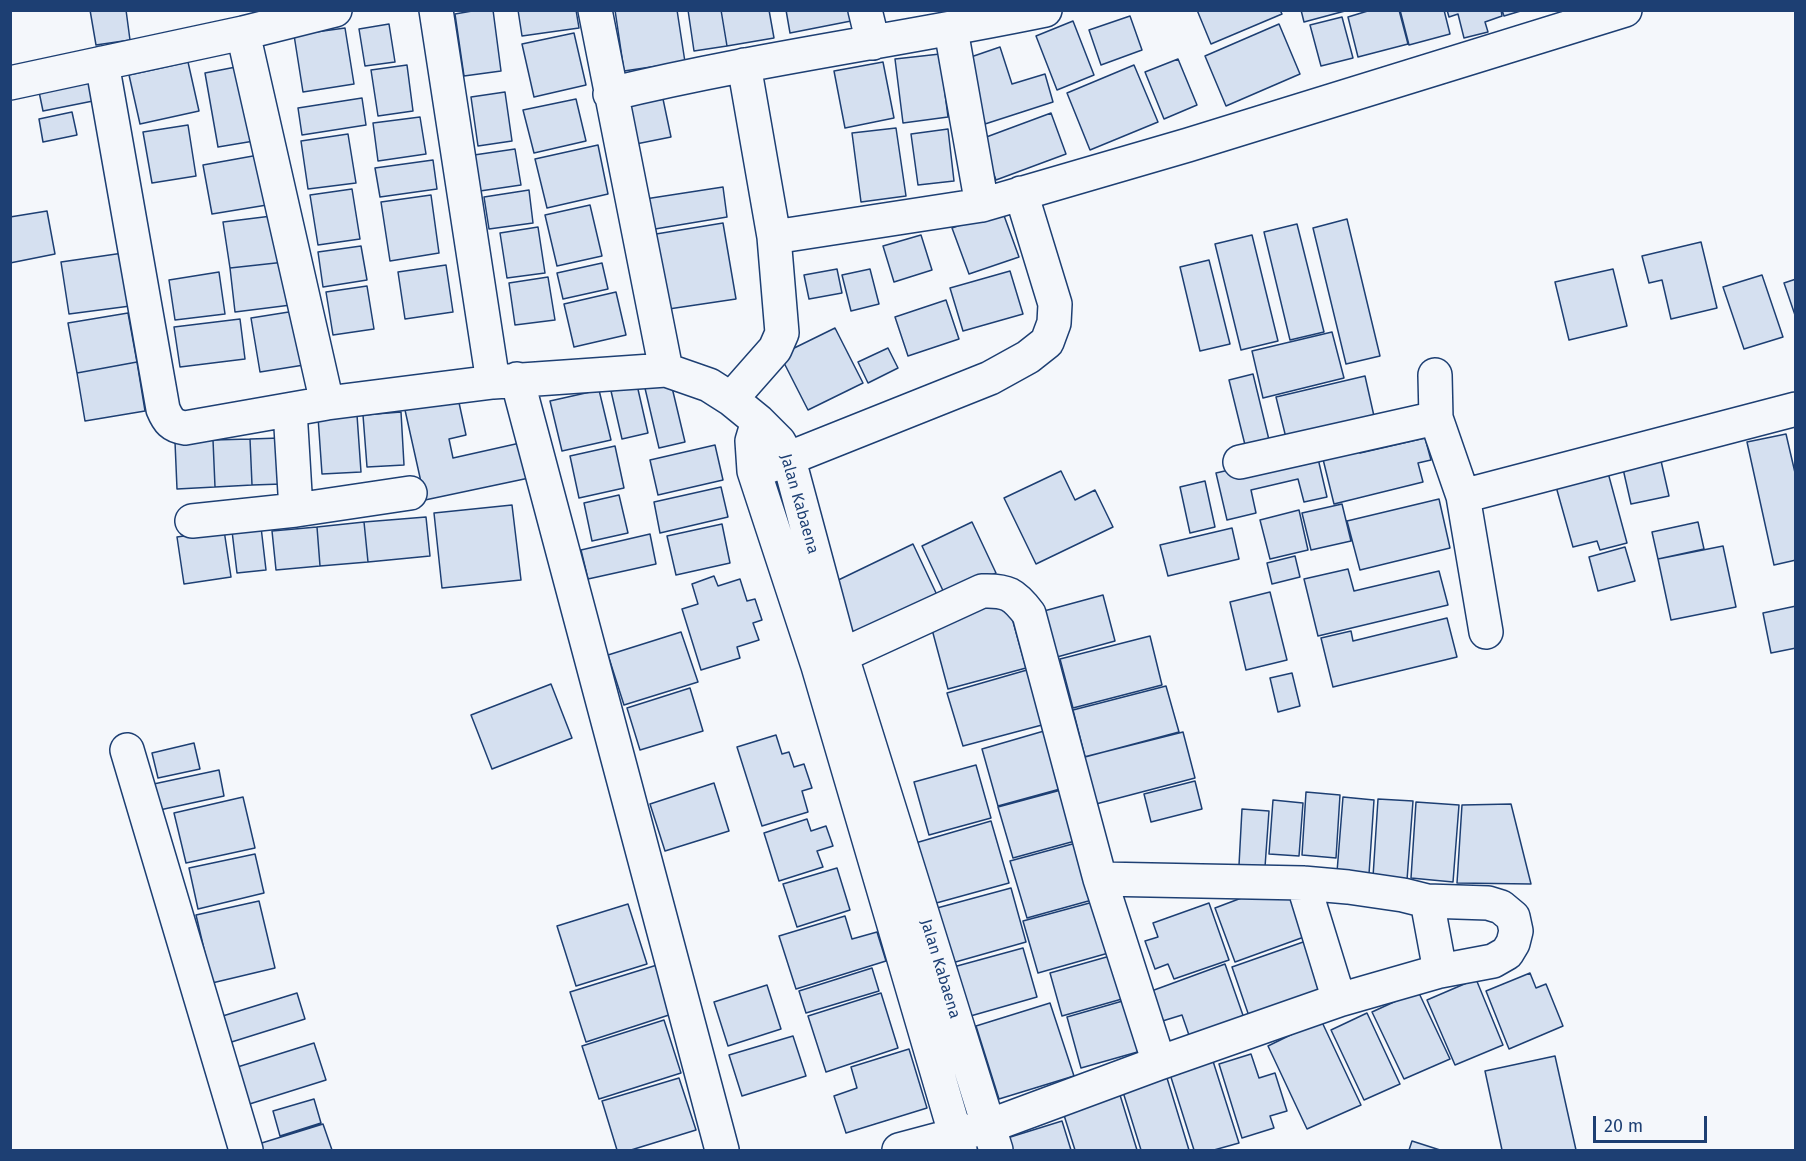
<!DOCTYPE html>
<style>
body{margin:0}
#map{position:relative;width:1806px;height:1161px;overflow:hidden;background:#f4f7fb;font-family:"Fira Sans",sans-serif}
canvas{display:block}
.frame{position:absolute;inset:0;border:12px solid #1d3f73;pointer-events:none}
.scale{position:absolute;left:1593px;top:1116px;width:114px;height:27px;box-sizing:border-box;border:3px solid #1d3f73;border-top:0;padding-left:8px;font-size:18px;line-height:21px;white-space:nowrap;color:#1d3f73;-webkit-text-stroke:4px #f4f7fb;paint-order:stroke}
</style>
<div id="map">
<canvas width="1806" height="1161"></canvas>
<div class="frame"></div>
<div class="scale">20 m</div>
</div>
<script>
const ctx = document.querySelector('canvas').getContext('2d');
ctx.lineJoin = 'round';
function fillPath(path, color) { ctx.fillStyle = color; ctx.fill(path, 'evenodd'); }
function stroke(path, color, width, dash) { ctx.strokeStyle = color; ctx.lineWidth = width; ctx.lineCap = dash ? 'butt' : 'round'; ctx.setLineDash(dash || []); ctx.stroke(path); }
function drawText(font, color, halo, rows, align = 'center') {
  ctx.font = font + ' "Fira Sans",sans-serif'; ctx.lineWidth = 4.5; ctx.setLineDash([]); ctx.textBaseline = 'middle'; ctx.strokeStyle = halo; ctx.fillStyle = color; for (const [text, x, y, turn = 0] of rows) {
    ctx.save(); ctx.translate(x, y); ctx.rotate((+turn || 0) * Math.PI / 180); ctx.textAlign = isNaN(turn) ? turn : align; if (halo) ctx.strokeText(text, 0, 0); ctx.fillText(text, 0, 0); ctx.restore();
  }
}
const building = new Path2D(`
 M90,10H126L130,40L96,45Z
 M478,10H493L501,71L464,76L455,14Z
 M518,10H576L579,28L522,36Z
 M615,10H677L685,62L624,71Z
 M688,10H721L727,46L694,51Z
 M721,10H769L774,38L727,46Z
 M786,10H849L851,21L790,33Z
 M1197,10H1280L1282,14L1211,44Z
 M1301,10H1345V11L1304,22Z
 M1371,10H1399L1408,44L1358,57L1348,17Z
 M1400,10H1444L1450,34L1409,45Z
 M1447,10H1501L1502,16L1485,22L1488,32L1464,38L1458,14L1449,17Z
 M1502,10H1524L1504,16Z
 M1130,16L1142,50L1101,65L1089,30Z
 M1342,17L1353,58L1321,66L1310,25Z
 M1073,21L1094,75L1057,90L1036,36Z
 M389,24L395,62L365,66L359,29Z
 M1279,24L1300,74L1226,106L1205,56Z
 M345,28L354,84L303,92L294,35Z
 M574,33L586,85L534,97L522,44Z
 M1000,47L1012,84L1045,74L1053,102L985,124L965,59Z
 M940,54L948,117L903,123L895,59Z
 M1178,59L1197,105L1164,119L1145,72Z
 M188,62L199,111L140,124L129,75Z
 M883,62L894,118L845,128L834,71Z
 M407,65L413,111L378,116L371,70Z
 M1134,65L1158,122L1090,150L1067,93Z
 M241,66L254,141L218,147L205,73Z
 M93,71L98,100L43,111L37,82Z
 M505,92L512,141L478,146L471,97Z
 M362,98L366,125L302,135L298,108Z
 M576,99L586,141L534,153L523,110Z
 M663,99L671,137L631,145L623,107Z
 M72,112L77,135L43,142L39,119Z
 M1051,113L1066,154L996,180L981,139Z
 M420,117L426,154L378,161L373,123Z
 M188,125L196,176L152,183L143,132Z
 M896,128L906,196L861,202L852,133Z
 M948,129L954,181L918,185L911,134Z
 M348,134L356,183L308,189L301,141Z
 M598,145L608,194L547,208L535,159Z
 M515,149L521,185L480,191L474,155Z
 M264,154L273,204L212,214L203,165Z
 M433,160L437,189L380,197L375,168Z
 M723,187L727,217L649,230L645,199Z
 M352,189L360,239L318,245L310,195Z
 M529,190L533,223L489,229L484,197Z
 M431,195L439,253L390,261L381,202Z
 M590,205L602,256L557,266L545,215Z
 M1002,210L1019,257L969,274L952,228Z
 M47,211L55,254L10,263V217Z
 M280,215L285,262L230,268L223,222Z
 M1347,219L1380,356L1346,364L1313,228Z
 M723,223L736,299L662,310L650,235Z
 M1297,224L1324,332L1290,340L1264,232Z
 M538,227L545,273L507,278L500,233Z
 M921,235L932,270L894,282L883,246Z
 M1252,235L1278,341L1241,350L1215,244Z
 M1701,242L1717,308L1671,319L1662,280L1649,283L1642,256Z
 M361,246L367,280L323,287L318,252Z
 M130,252L138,305L69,314L61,262Z
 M1209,260L1230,344L1200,351L1180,267Z
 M285,262L291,305L235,312L230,268Z
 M602,263L608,289L563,299L557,273Z
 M446,265L453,312L405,319L398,272Z
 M837,269L842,293L809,299L804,275Z
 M870,269L879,304L851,311L842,275Z
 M1613,269L1627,326L1569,340L1555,282Z
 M1010,271L1023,314L963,331L950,288Z
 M219,272L225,314L175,320L169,280Z
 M1762,275L1783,337L1744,349L1723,287Z
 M548,277L555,320L515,325L509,283Z
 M1796,279V318L1784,283Z
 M367,286L374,329L333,335L326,292Z
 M616,292L626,335L574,347L564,304Z
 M946,300L959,339L908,356L895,317Z
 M295,311L304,365L260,372L251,318Z
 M128,313L137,362L77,373L68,323Z
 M240,319L245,359L180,367L174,327Z
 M835,328L863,383L808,410L780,355Z
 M1332,332L1344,378L1263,398L1252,351Z
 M888,348L898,368L868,383L858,362Z
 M137,362L145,411L85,421L77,373Z
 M1253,374L1271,448L1247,453L1229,380Z
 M1365,376L1376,425L1288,446L1276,397Z
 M670,379L685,442L659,448L644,384Z
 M637,385L648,433L622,439L611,391Z
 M599,390L611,440L562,451L550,401Z
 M458,398L466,435L449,439L453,458L520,443L529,478L425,500L405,410Z
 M401,412L404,465L367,467L363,415Z
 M357,415L361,472L322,474L318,417Z
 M1786,434L1796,477V560L1774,565L1747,442Z
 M280,438L282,484L252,485L250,439Z
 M1425,438L1431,460L1418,463L1423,482L1334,504L1321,451L1357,443L1360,453Z
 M250,439L252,485L215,487L213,440Z
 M213,440L215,487L177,489L175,442Z
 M715,445L723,480L658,495L650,460Z
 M615,446L624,488L579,498L570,456Z
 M1316,450L1327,497L1304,502L1298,479L1251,490L1256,513L1227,520L1216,473Z
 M1659,452L1669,496L1631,504L1621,460Z
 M1607,469L1627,543L1600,550L1597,541L1573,547L1555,483Z
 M1061,471L1075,500L1095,490L1113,527L1036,564L1004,498Z
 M1205,481L1215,527L1190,533L1180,487Z
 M721,487L728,517L660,533L654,502Z
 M619,495L628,533L592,541L584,503Z
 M1439,499L1450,548L1360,570L1347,521Z
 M1342,504L1351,541L1311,550L1302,513Z
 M512,505L521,580L442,588L434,513Z
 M1299,510L1308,550L1270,559L1260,520Z
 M426,517L430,556L368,562L364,522Z
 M364,522L368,562L320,566L317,527Z
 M972,522L996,573L946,597L922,546Z
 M1698,522L1704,549L1658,559L1652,532Z
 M722,524L730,563L676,575L667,536Z
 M261,527L266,570L237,573L232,531Z
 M317,527L320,566L276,570L272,531Z
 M1232,528L1239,559L1168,576L1160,545Z
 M224,530L231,577L184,584L177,537Z
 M650,534L656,564L588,579L581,550Z
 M913,544L937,595L852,636L828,585Z
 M1723,546L1736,607L1671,620L1658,559Z
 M1625,547L1635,581L1598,591L1589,557Z
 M1295,556L1300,577L1272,584L1267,563Z
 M1348,569L1354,591L1439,571L1448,605L1318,636L1304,579Z
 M714,576L718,586L740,579L747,601L755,599L762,620L753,623L759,640L737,647L740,658L701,670L682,609L698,604L692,584Z
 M1270,592L1287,660L1246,670L1230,602Z
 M1103,595L1115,641L1057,657L1044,611Z
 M1007,600L1026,668L948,689L930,622Z
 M1796,606V648L1771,653L1763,613Z
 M1447,618L1457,657L1333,687L1321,638L1351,631L1353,641Z
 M681,632L698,682L624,705L608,655Z
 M1150,636L1162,685L1073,708L1060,659Z
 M1027,670L1042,725L963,746L947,693Z
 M1292,673L1300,706L1278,712L1270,678Z
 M551,684L572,738L492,769L471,715Z
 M1166,686L1179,732L1085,757L1073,710Z
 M690,688L703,731L640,750L627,708Z
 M1044,731L1060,789L998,806L982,749Z
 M1183,732L1195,778L1096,804L1084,757Z
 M776,735L782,754L789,752L794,767L804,764L812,788L802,791L808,812L762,826L737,747Z
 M194,743L200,769L158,778L152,753Z
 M976,765L991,818L929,835L914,782Z
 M219,770L224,796L155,811L149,785Z
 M1195,781L1202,809L1151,822L1144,794Z
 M714,783L729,831L665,851L650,804Z
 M1061,790L1075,841L1013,858L998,807Z
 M1306,792L1340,795L1336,858L1302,855Z
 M243,797L255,848L186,863L174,813Z
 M1343,797L1374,800L1369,874L1337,872Z
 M1378,799L1413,801L1407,880L1373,877Z
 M1273,800L1303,803L1299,856L1269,854Z
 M1416,802L1459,805L1453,882L1411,878Z
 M1511,804L1531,884L1457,883L1462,805Z
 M1242,809L1269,811L1265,867L1239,865Z
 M807,819L811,831L826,826L833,846L817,851L823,867L779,881L764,833Z
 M991,821L1009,883L929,905L912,844Z
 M1076,843L1092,900L1027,918L1010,861Z
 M255,854L264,893L198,909L189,868Z
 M837,868L850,910L797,927L783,884Z
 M1011,888L1026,942L952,963L937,908Z
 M1252,894L1290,898L1304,937L1235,962L1215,908Z
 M259,901L275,968L212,983L196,915Z
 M1097,901L1112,952L1038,973L1023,921Z
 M1209,903L1229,960L1174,979L1168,964L1155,969L1145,941L1158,937L1153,923Z
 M628,904L647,964L576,986L557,926Z
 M845,916L852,939L877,932L886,961L796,989L779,936Z
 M1306,941L1324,993L1250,1019L1232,967Z
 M1023,948L1037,997L960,1019L946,969Z
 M1110,956L1122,999L1062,1016L1050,973Z
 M1225,964L1245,1021L1191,1041L1182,1015L1156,1023L1146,993Z
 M657,965L672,1014L586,1042L570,992Z
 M872,968L879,991L806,1013L799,991Z
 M1530,973L1536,988L1546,984L1563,1026L1509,1049L1486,991Z
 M1476,979L1503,1045L1455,1065L1427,1000Z
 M767,985L781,1029L728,1046L714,1002Z
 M1418,991L1450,1059L1404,1079L1372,1012Z
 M297,993L305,1019L222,1045L213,1019Z
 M881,993L898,1048L826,1072L808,1016Z
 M1126,1000L1141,1051L1081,1068L1067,1017Z
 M1050,1003L1074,1076L999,1099L976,1026Z
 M1367,1013L1400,1084L1364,1100L1331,1030Z
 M664,1020L681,1073L599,1099L582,1046Z
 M1321,1020L1361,1105L1307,1129L1268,1046Z
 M793,1036L806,1076L742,1096L729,1055Z
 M314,1043L326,1080L240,1107L228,1070Z
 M909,1049L927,1108L846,1133L834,1096L857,1088L851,1067Z
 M1251,1054L1259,1078L1275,1073L1287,1111L1270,1116L1274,1128L1242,1138L1219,1064Z
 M1555,1056L1576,1150H1502L1485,1071Z
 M1212,1058L1239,1143L1214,1150H1194L1169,1071Z
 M679,1078L696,1130L631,1150H617L602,1101Z
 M1167,1078L1189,1150H1141L1123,1092Z
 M1120,1095L1137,1150H1075L1063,1112Z
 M314,1099L321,1123L280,1136L273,1111Z
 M1062,1121L1071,1150H1008L1004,1139Z
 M323,1124L332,1150H253L252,1146Z
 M1412,1141L1440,1150H1409Z`);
const street = new Path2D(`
 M436,10L493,382
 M595,10L666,370
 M865,10L873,43
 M951,30L982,205
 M243,33L327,403
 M102,63L163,409C168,421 172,426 185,428L327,403L493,382L666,370L709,385L731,399L758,421L779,442L789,460L842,657L996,1150
 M10,83L243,33L335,10
 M610,94C754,59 900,40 1045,10
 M774,237L982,205L1188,145L1625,10
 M1435,375L1436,418L1463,496L1486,632
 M517,379L722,1150
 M731,399L775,349L782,333L774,237L744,65
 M290,410L296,510
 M758,421L752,441L754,471L818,666L960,1150
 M1240,462L1436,418
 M767,467L990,378L1028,357L1047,342L1054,323L1055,304L1021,193
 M1463,496L1796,409
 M192,521L296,510L410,493
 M823,664L982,591C1007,590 1014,594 1029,614L1100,879L1159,1063
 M127,750L246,1150
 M1100,879L1303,883L1348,887L1403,895L1427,901L1488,903L1501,907L1513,917L1516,931L1513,943L1507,953L1493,961L1440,971
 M1339,1000L1440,971L1427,901
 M899,1150L989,1126L1159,1063L1339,1000L1303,883`);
const streetNames = [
 ["Jalan Kabaena",799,504,74],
 ["Jalan Kabaena",940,969,73]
];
fillPath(building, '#d5e0f0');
stroke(building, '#1d3f73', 1.5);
stroke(street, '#1d3f73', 36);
stroke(street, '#f4f7fb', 33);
drawText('16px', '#1d3f73', '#f4f7fb', streetNames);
</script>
